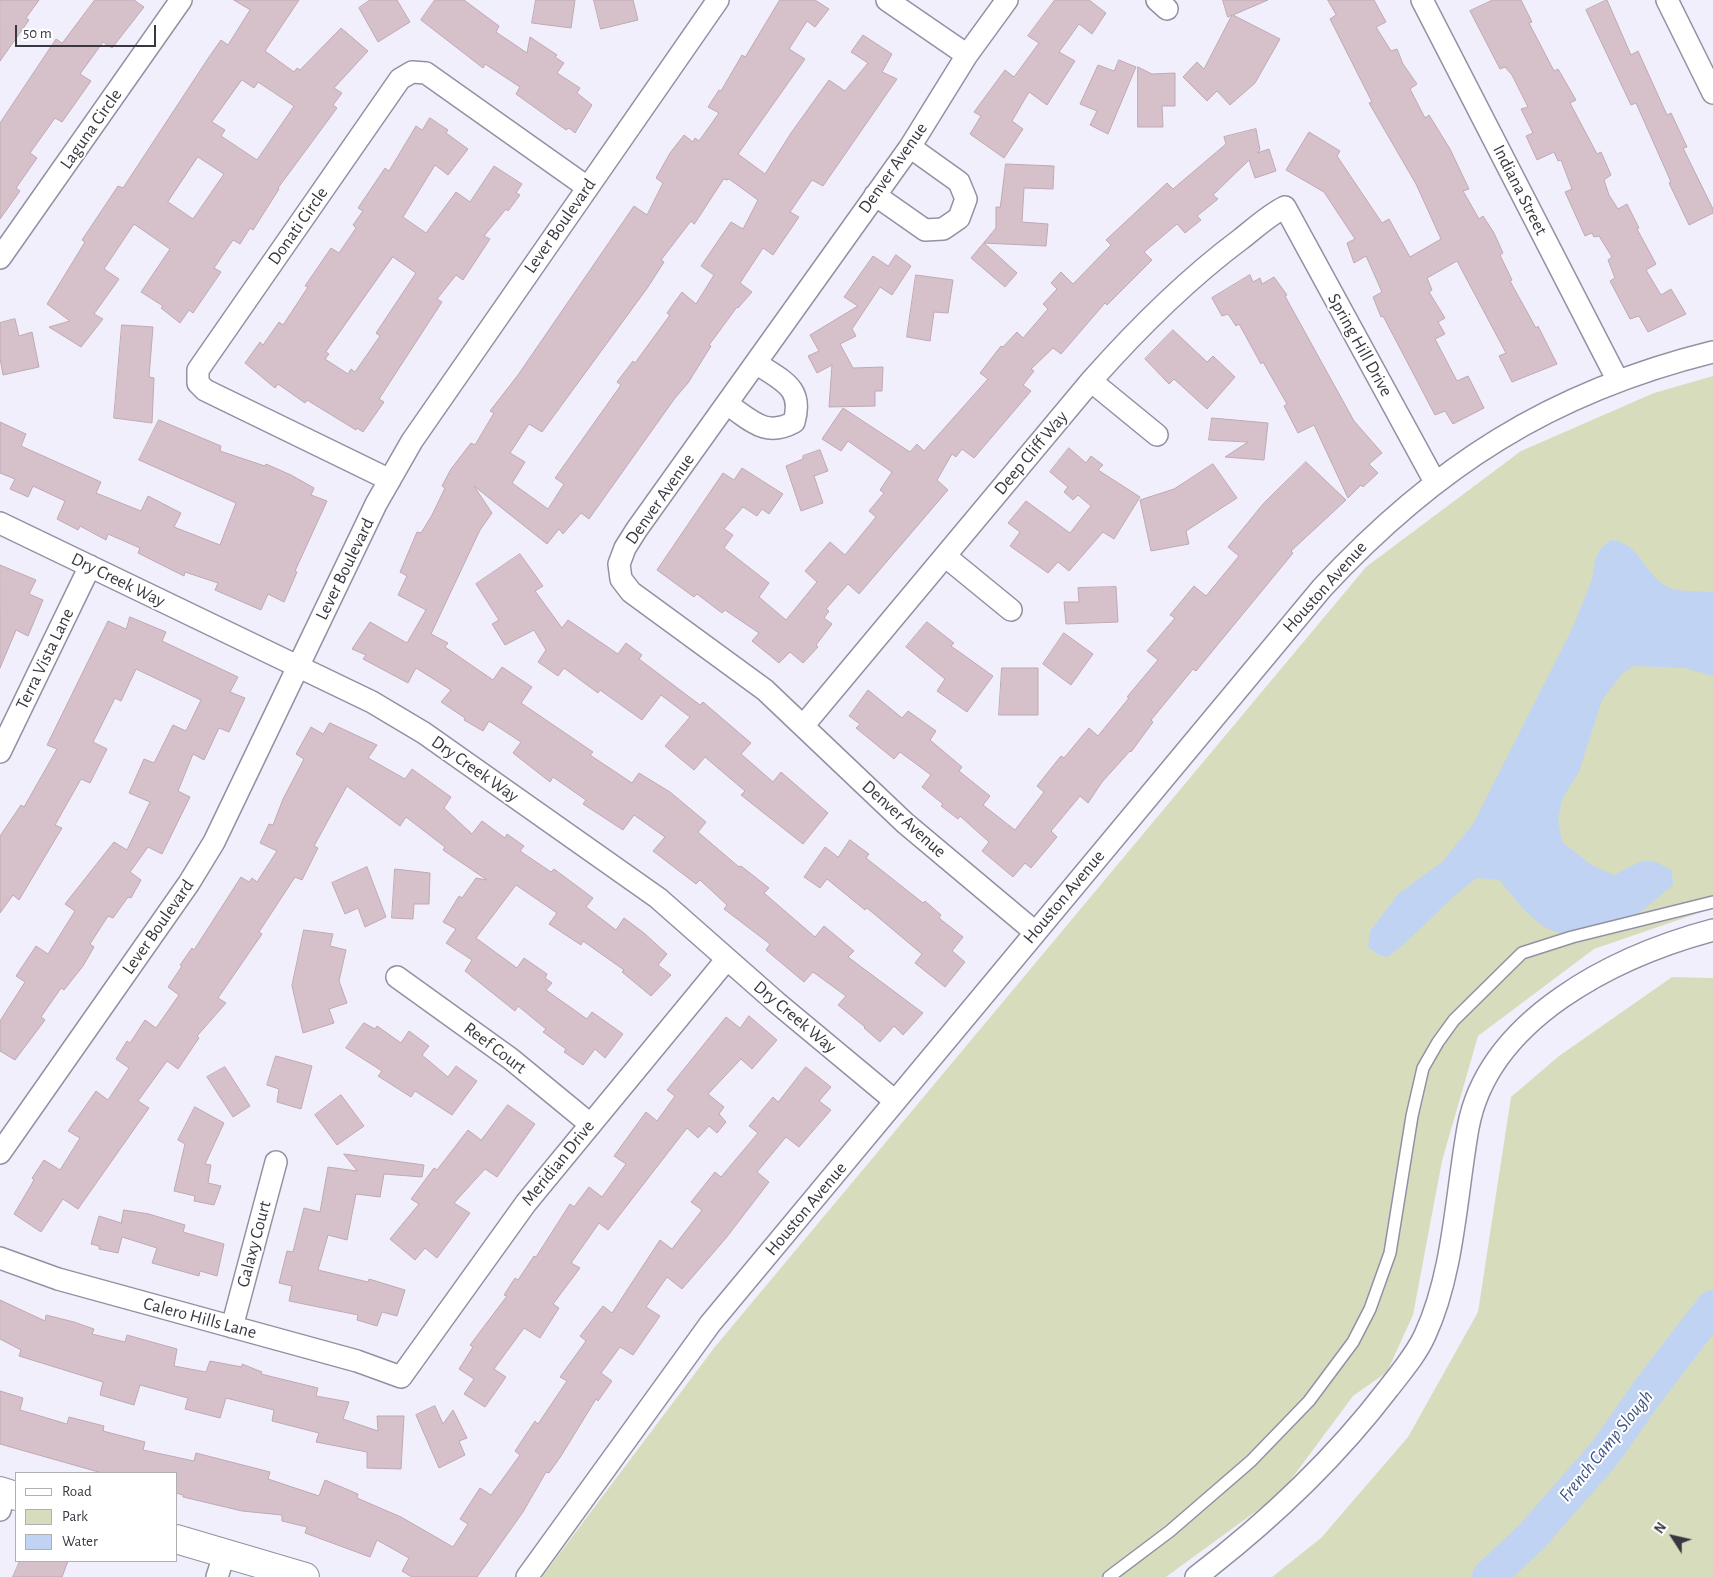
<!DOCTYPE html>
<style>
body{margin:0}
#map{position:relative;width:1713px;height:1577px;overflow:hidden;background:#f2effc;font-family:"Alegreya Sans",sans-serif}
canvas{display:block}
.legend{position:absolute;left:15px;top:1472px;width:162px;height:90px;box-sizing:border-box;background:#fff;border:1px solid #b0afb2;margin:0;padding:6px 9px;list-style:none;font-size:15px;color:#39373f}
.legend li{display:flex;align-items:center;gap:10px;height:25px}
.legend b{width:25px;border:1px solid #b0afb2}
.north{position:absolute;left:1648px;top:1512px;width:50px;height:50px;-webkit-text-stroke:4px #fff;paint-order:stroke;rotate:305deg;font-size:14px;font-weight:700;line-height:20px;text-align:center;color:#39373f}
.north::after{content:'';display:block;margin:auto;width:18px;height:22px;background:#39373f;clip-path:polygon(50% 0,100% 100%,50% 72%,0 100%)}
.scale{position:absolute;left:15px;top:25px;width:141px;height:22px;box-sizing:border-box;border:2px solid #39373f;border-top:0;padding-left:6px;font-size:15px;line-height:18px;white-space:nowrap;color:#39373f;-webkit-text-stroke:4px #fff;paint-order:stroke}
</style>
<div id="map">
<canvas width="1713" height="1577"></canvas>
<ul class="legend">
<li><b style="height:6px;background:#fff"></b>Road</li>
<li><b style="height:14px;background:#d7ddbc"></b>Park</li>
<li><b style="height:14px;background:#c0d3f3"></b>Water</li>
</ul>
<div class="north">N</div>
<div class="scale">50 m</div>
</div>
<script>
const ctx = document.querySelector('canvas').getContext('2d');
ctx.lineJoin = 'round';
function fillPath(path, color) { ctx.fillStyle = color; ctx.fill(path, 'evenodd'); }
function stroke(path, color, width, dash) { ctx.strokeStyle = color; ctx.lineWidth = width; ctx.lineCap = dash ? 'butt' : 'round'; ctx.setLineDash(dash || []); ctx.stroke(path); }
function drawText(font, color, halo, rows, align = 'center') {
  ctx.font = font + ' "Alegreya Sans",sans-serif'; ctx.lineWidth = 4; ctx.setLineDash([]); ctx.textBaseline = 'middle'; ctx.strokeStyle = halo; ctx.fillStyle = color; for (const [text, x, y, turn = 0] of rows) {
    ctx.save(); ctx.translate(x, y); ctx.rotate((+turn || 0) * Math.PI / 180); ctx.textAlign = isNaN(turn) ? turn : align; if (halo) ctx.strokeText(text, 0, 0); ctx.fillText(text, 0, 0); ctx.restore();
  }
}
const green = new Path2D(`
 M1713,376V908L1594,949L1478,1036L1442,1161L1413,1315L1387,1372L1353,1396L1281,1493L1166,1577H542L714,1348L1366,567L1521,451L1654,393Z
 M1672,977L1713,978V1577H1272L1321,1538L1408,1437L1478,1312L1511,1097L1559,1056Z`);
const water = new Path2D(`
 M1611,540C1641,542 1645,578 1670,588C1682,592 1700,591 1713,592V676L1685,668L1634,666L1623,673L1602,700L1579,772L1562,799L1558,820L1562,842L1593,866L1614,875C1639,862 1647,853 1672,871L1673,885L1636,916L1564,935L1544,927L1525,911L1499,880L1477,878C1444,901 1420,933 1388,957L1379,955L1368,947L1370,931L1398,894L1442,862L1473,824L1573,627L1592,579L1595,560L1601,548Z`);
const river = new Path2D(`
 M1489,1577L1533,1535L1604,1454L1649,1390L1713,1307`);
const building = new Path2D(`
 M0,0H39L26,18L29,20L0,61Z
 M95,0H134L144,7L112,48L103,42L80,74L91,81L62,122L55,118L30,153L37,158L16,188L20,191L0,219V123L56,39L62,43Z
 M234,0H299L265,51L294,72L297,68L300,70L341,28L368,51L334,88L342,93L333,105L337,108L278,188L279,189L253,230L250,228L240,244L233,240L214,268L221,272L193,313L189,310L180,323L161,308L163,306L141,292L170,249L134,224L104,269L119,279L94,314L103,319L81,347L49,327L70,321L47,304L85,242L82,240L118,186L123,188L209,57L221,40L228,45L250,10ZM242,80L254,88L258,82L294,106L257,160L221,136L225,130L212,122ZM198,157L224,174L193,219L168,202Z
 M370,0H397L410,22L378,42L359,8Z
 M435,0H464L499,26L496,32L527,53L530,37L557,55L555,57L564,63L557,73L580,88L577,93L592,105L575,133L569,128L566,130L516,94L520,87L485,64L483,68L421,20Z
 M536,0H575L571,28L532,23Z
 M594,0H633L638,20L601,29Z
 M780,0H815L829,9L815,27L807,21L789,49L805,59L738,154L765,174L791,133L829,80L845,91L868,63L851,52L863,35L892,54L882,72L897,79L823,186L812,180L790,212L799,217L773,255L763,248L740,283L752,292L738,308L737,307L709,345L711,346L688,383L675,398L589,519L581,513L563,534L559,529L547,544L474,486L492,513L480,530L431,634L448,643L445,647L493,680L502,667L532,687L521,703L593,752L590,755L632,783L639,773L670,792L706,822L698,832L739,867L741,866L769,888L764,893L815,937L824,926L854,951L848,957L923,1013L903,1035L894,1026L880,1042L864,1028L865,1027L838,1005L846,996L813,972L804,982L766,950L770,944L724,909L727,905L700,880L696,884L653,851L665,837L634,815L623,830L583,804L586,800L553,777L550,782L513,753L521,742L489,721L483,731L464,720L465,718L441,702L451,690L416,668L408,683L363,659L366,655L352,649L370,622L407,643L426,610L398,595L407,576L400,572L417,532L421,533L432,515L445,488L442,486L451,469L471,443L475,445L494,413L490,411L518,375L634,206L647,215L663,183L656,178L670,153L684,135L693,142L695,138L699,141L719,113L708,107L719,90L721,91L742,55L745,57ZM724,179L727,180L729,179L758,200L743,229L731,222L701,266L714,275L696,304L682,292L667,313L670,315L635,363L633,361L617,382L621,385L555,478L564,484L548,509L512,483L525,462L510,453L529,424L542,432L648,287L664,262L661,260L691,221L694,224Z
 M1055,0H1089L1106,13L1092,34L1079,24L1059,52L1075,61L1047,105L1029,92L1012,121L1023,129L1004,158L970,134L981,116L974,112L1005,70L1014,77L1039,43L1028,36Z
 M1223,0H1268L1233,15L1280,39L1255,83L1230,105L1217,91L1207,101L1183,77L1197,62L1204,69L1232,15L1228,17Z
 M1328,0H1374L1386,22L1376,27L1391,51L1397,49L1403,64L1417,84L1410,89L1425,118L1429,115L1450,149L1469,189L1463,191L1479,219L1483,216L1494,233L1503,253L1500,255L1512,280L1510,281L1536,328L1538,326L1557,364L1512,382L1499,356L1506,353L1457,261L1427,278L1432,290L1429,292L1445,318L1438,322L1445,334L1435,339L1457,381L1468,376L1484,408L1453,424L1445,411L1435,415L1383,316L1381,317L1373,297L1382,292L1366,256L1354,263L1347,243L1355,239L1324,192L1286,170L1309,132L1340,151L1337,156L1382,223L1389,219L1410,257L1441,239L1416,184L1369,103L1372,102L1330,19L1336,15Z
 M1493,0H1521L1532,22L1529,23L1554,71L1558,69L1576,100L1570,103L1597,154L1601,152L1611,175L1604,180L1609,195L1618,209L1627,204L1639,228L1637,229L1656,264L1646,270L1661,295L1671,289L1686,314L1648,332L1639,316L1630,319L1610,281L1615,278L1608,260L1612,257L1599,236L1594,237L1592,233L1585,236L1565,192L1572,189L1561,160L1558,161L1554,152L1537,160L1526,136L1533,133L1521,109L1528,107L1512,75L1505,67L1500,69L1470,11Z
 M1607,0L1631,55L1638,51L1667,115L1671,113L1687,147L1683,148L1713,209V213L1689,225L1669,183L1671,182L1636,103L1631,105L1586,10Z
 M1119,60L1136,67L1108,134L1090,125L1097,111L1080,104L1098,65L1114,71Z
 M1138,67L1152,74L1175,73V106H1162L1163,127H1138Z
 M430,118L448,130L446,133L468,149L448,175L435,165L403,217L426,233L456,192L470,202L494,166L522,184L516,193L520,195L508,211L506,209L484,236L490,239L463,280L456,275L437,299L442,302L379,399L384,402L363,432L357,428L356,430L307,400L305,403L278,384L275,388L245,363L260,342L263,345L279,322L283,325L308,287L305,286L331,248L339,253L356,228L353,225L363,211L358,208L385,168L389,171L416,126L422,130ZM393,257L416,273L376,333L380,336L355,372L351,369L348,374L325,359L329,354L326,352Z
 M1256,129L1260,150L1257,153L1269,149L1276,171L1255,178L1249,160L1213,195L1218,199L1197,216L1201,220L1185,233L1177,224L1144,252L1152,260L1107,305L1105,303L1061,354L1053,348L1031,369L1034,371L1023,385L1031,391L974,458L962,449L956,457L952,454L937,480L948,490L859,594L848,584L826,609L829,611L824,618L832,624L816,645L818,647L803,663L790,652L779,663L752,641L759,633L725,610L722,613L697,594L694,597L657,570L723,473L734,480L742,468L783,494L769,514L762,509L757,516L743,507L724,529L733,535L724,548L769,583L759,597L786,620L817,582L805,571L830,542L845,555L876,517L869,511L884,493L880,490L892,472L848,441L841,451L822,439L843,408L910,452L917,444L924,451L988,379L980,373L1001,346L1003,347L1017,332L1023,338L1048,309L1043,304L1057,289L1051,283L1061,272L1073,284L1111,245L1106,240L1167,183L1173,189L1226,144L1224,137Z
 M1006,164L1054,166L1053,189L1024,188L1022,222L1048,224L1046,246L984,243L1017,273L1005,287L971,258L996,228V207H1000Z
 M896,255L911,266L892,295L880,287L852,329L856,336L840,344L853,368L883,367L882,391H875V406L829,407L832,365L817,373L808,356L819,351L810,335L858,306L844,297L873,256L888,266Z
 M916,275L953,280L948,313L934,312L930,341L907,337Z
 M1250,275L1253,282L1260,278L1262,284L1274,277L1287,295L1285,296L1354,421L1382,453L1369,464L1378,473L1363,487L1361,485L1348,498L1314,425L1298,433L1284,406L1287,404L1263,362L1261,364L1239,324L1236,326L1228,314L1222,316L1212,298Z
 M15,319L19,336L32,332L39,367L3,375L0,358V323Z
 M122,325L153,327L149,377L154,378L152,423L114,418Z
 M1173,330L1207,362L1213,356L1235,377L1207,409L1174,379L1169,384L1145,359Z
 M1212,418L1268,423L1264,460L1225,457L1248,442L1209,440Z
 M159,420L221,446L220,451L265,466L266,464L291,475L314,488L311,495L327,501L295,571L297,572L284,602L268,594L261,610L215,590L218,583L185,572L184,576L138,553L140,548L108,534L106,540L80,526L78,530L57,519L65,501L33,486L28,497L10,489L15,479L0,473V422L26,434L21,446L101,482L96,493L141,511L148,496L181,513L174,527L220,545L236,503L139,460Z
 M1069,448L1086,463L1091,456L1103,465L1098,470L1140,497L1114,539L1103,532L1069,571L1058,562L1048,573L1010,546L1020,532L1008,523L1026,501L1070,533L1091,506L1078,495L1073,500L1064,492L1068,487L1050,472Z
 M820,450L828,471L814,476L823,503L801,511L786,466L803,459V456Z
 M1306,462L1346,500L1291,551L1293,553L1196,671L1193,669L1151,720L1153,722L1131,752L1130,751L1102,782L1088,803L1080,796L1051,831L1057,837L1031,868L1025,863L1013,877L982,851L989,842L960,816L958,819L941,806L943,804L922,787L931,775L900,752L894,759L856,728L860,724L849,716L868,690L902,718L908,711L936,731L930,740L962,767L959,771L990,796L983,805L1015,830L1044,792L1037,786L1061,756L1064,758L1089,728L1098,736L1129,698L1127,697L1158,660L1147,651L1175,618L1170,615L1194,586L1206,596L1239,556L1228,547L1263,504Z
 M1213,464L1237,498L1186,531L1189,544L1151,551L1140,500L1174,489Z
 M520,554L543,586L535,591L562,628L568,620L618,654L626,643L642,655L639,659L700,705L703,702L751,743L741,754L773,782L781,772L828,813L803,844L741,795L745,791L705,757L694,770L665,746L690,717L661,695L642,720L600,690L598,693L564,668L558,676L538,662L546,650L534,630L505,645L492,624L499,620L476,584Z
 M0,565L36,580L29,594L43,600L28,636L16,630L0,668Z
 M1116,587L1118,622L1066,624L1064,602H1079L1078,588Z
 M130,617L166,632L162,641L238,677L230,692L245,698L229,732L219,728L204,760L193,754L178,791L190,797L162,854L148,847L130,872L141,880L131,898L128,897L113,918L108,916L90,944L94,947L83,966L64,990L61,988L41,1017L45,1020L15,1060L0,1051V1021L25,982L16,976L36,946L48,954L75,911L65,904L114,842L127,850L150,802L129,793L144,759L154,763L173,725L186,731L201,700L136,669L121,701L115,698L93,742L107,749L90,783L81,779L55,825L62,828L19,900L13,895L0,913V836L21,805L24,807L57,749L47,745L108,621L126,629Z
 M927,622L954,643L951,646L993,676L967,712L937,691L945,679L906,647Z
 M1064,633L1093,654L1071,685L1043,664Z
 M1002,668H1038V715H999Z
 M330,723L377,745L368,758L405,779L412,769L451,797L444,808L472,834L482,821L505,838L507,834L524,846L520,851L551,872L554,869L593,898L586,907L616,930L624,918L644,933L667,954L658,965L671,975L651,996L622,972L624,970L583,941L581,945L549,924L557,913L516,885L476,938L517,968L524,958L547,974L545,978L552,983L546,990L587,1019L592,1012L623,1034L605,1058L595,1049L583,1065L564,1052L566,1049L543,1032L546,1029L518,1006L515,1011L465,971L472,960L446,943L456,929L443,922L459,896L462,898L476,878L487,880L443,850L445,847L406,817L400,826L347,786L314,846L318,848L302,880L295,877L259,932L262,934L218,998L226,1003L197,1036L199,1038L178,1069L167,1061L138,1101L149,1108L78,1209L63,1199L41,1232L14,1214L34,1180L32,1178L44,1160L60,1170L80,1138L68,1131L96,1091L108,1100L129,1068L116,1059L127,1041L130,1043L145,1020L156,1028L179,995L168,987L182,966L180,965L192,948L194,950L241,877L249,882L252,878L257,882L277,851L260,843L269,824L273,825L283,799L304,759L296,754L311,727L323,734Z
 M850,840L869,854L866,858L923,903L925,901L941,915L939,918L963,937L952,951L965,962L945,987L915,963L922,954L867,908L865,910L827,879L820,888L804,877L825,847L838,857Z
 M367,867L386,917L365,927L358,908L345,914L332,883Z
 M395,869L430,873L429,904H414L413,919L392,918Z
 M304,930L333,934L330,946L346,950L339,981L347,1003L329,1009L334,1023L303,1033L292,986Z
 M749,1016L777,1040L752,1069L741,1059L708,1094L724,1107L719,1114L726,1122L717,1133L709,1126L698,1138L687,1128L608,1230L599,1223L571,1263L580,1268L553,1304L559,1308L540,1338L524,1328L494,1369L506,1377L485,1407L464,1394L474,1379L459,1369L473,1347L470,1345L507,1296L504,1295L515,1278L518,1280L534,1256L536,1257L570,1204L574,1207L589,1187L602,1197L626,1164L614,1156L646,1112L657,1121L675,1096L667,1090L726,1017L740,1028Z
 M364,1023L375,1029L377,1026L401,1043L409,1031L429,1046L422,1055L448,1077L456,1066L477,1081L452,1115L415,1091L411,1097L378,1076L382,1071L346,1048Z
 M276,1056L312,1066L301,1109L277,1102L279,1089L267,1085Z
 M225,1067L250,1106L233,1117L207,1077Z
 M806,1067L831,1087L819,1101L831,1110L799,1147L786,1137L757,1172L769,1182L726,1238L682,1289L667,1277L646,1307L660,1316L633,1355L620,1347L601,1373L612,1381L598,1401L596,1399L561,1456L549,1473L546,1472L523,1512L477,1577H412L402,1571L409,1558L377,1540L370,1557L305,1533L307,1527L282,1521V1515L242,1511L183,1497V1495L176,1493V1473H102L0,1444V1391L23,1398L20,1410L67,1424L69,1417L104,1426L103,1431L145,1442L143,1450L194,1461L196,1453L270,1472L268,1479L319,1496L325,1480L358,1494L357,1498L401,1517L453,1547L468,1524L460,1519L480,1488L491,1495L520,1455L515,1451L535,1421L538,1424L567,1381L560,1377L586,1341L580,1336L603,1306L612,1313L660,1240L672,1249L702,1210L691,1202L715,1172L721,1177L758,1133L749,1126L773,1097L778,1102Z
 M341,1095L364,1126L337,1145L315,1115Z
 M508,1105L535,1124L497,1177L485,1169L454,1203L470,1213L437,1258L425,1248L415,1260L390,1239L419,1204L411,1199L434,1168L437,1170L468,1130L481,1140Z
 M195,1107L224,1123L205,1164L211,1165L208,1183L221,1186L214,1205L194,1201L195,1196L174,1191L185,1144L178,1140Z
 M344,1154L424,1165L422,1177L384,1174L380,1197L356,1194L347,1240L328,1235L318,1270L368,1282L369,1279L405,1290L397,1316L382,1312L377,1326L357,1320L358,1315L289,1301L292,1286L279,1283L287,1251L293,1252L304,1208L320,1212L328,1167L357,1171Z
 M124,1210L149,1214L185,1225L183,1232L224,1244L217,1276L200,1271L199,1276L152,1263L157,1248L122,1237L118,1253L99,1249V1246L91,1244L99,1216L121,1223Z
 M0,1300L45,1321L46,1315L74,1322L94,1329L92,1334L125,1342L127,1335L177,1349L174,1366L206,1372L210,1361L242,1367V1364L262,1372L261,1374L318,1388L316,1396L349,1402L343,1419L378,1431L377,1416H404L401,1469L367,1468V1452L316,1442L319,1433L272,1421L274,1410L226,1398L220,1418L185,1409L188,1398L140,1385L134,1405L100,1395L103,1382L19,1356L21,1350L0,1339Z
 M435,1406L443,1424L453,1410L467,1438L459,1441L465,1455L439,1468L416,1415Z
 M20,1561H68L62,1577H13Z`);
const service = new Path2D(`
 M1109,1577L1170,1531L1251,1461L1309,1401L1353,1342L1370,1309L1390,1253L1412,1116L1423,1068L1438,1042L1454,1020L1522,953L1572,937L1713,902`);
const minor = new Path2D(`
 M887,0L967,55
 M1007,0L967,55L910,147L637,529L625,548L619,564L621,579L631,592L765,690L905,823L1035,932
 M1157,0L1167,9
 M1422,0L1618,381
 M1667,0L1713,93
 M875,195L925,230L943,229L959,218L966,199L959,182L910,147
 M0,258L181,0
 M1091,381L1157,435
 M727,404C751,420 765,438 794,422C804,387 782,381 756,363
 M390,480L205,390L198,383V370L400,79L412,72L426,73L587,187
 M0,523L372,702L424,733L658,898L776,1002L895,1101
 M945,556L1011,610
 M803,726L1091,381C1137,329 1186,280 1241,239C1255,228 1269,215 1285,207L1435,482
 M0,752L90,566
 M397,977L511,1059L590,1124
 M0,1153L189,883L214,842L376,504L412,441L718,0
 M0,1258L58,1279L357,1361L401,1377L526,1203L727,959
 M232,1327L276,1162
 M0,1510L4,1493
 M217,1577L225,1552
 M527,1577L710,1324L1322,588C1435,466 1551,392 1713,352
 M1196,1577C1268,1522 1333,1461 1388,1389C1401,1372 1416,1355 1425,1335C1454,1272 1456,1195 1468,1128C1488,1018 1616,956 1713,930`);
const tertiary = new Path2D(`
 M0,1491L16,1496
 M176,1539L305,1577`);
const streetNames = [
 ["Laguna Circle",91,129,-55],
 ["Denver Avenue",893,168,-55],
 ["Indiana Street",1520,190,63],
 ["Donati Circle",298,226,-55],
 ["Lever Boulevard",560,226,-55],
 ["Spring Hill Drive",1360,345,61],
 ["Deep Cliff Way",1031,453,-50],
 ["Denver Avenue",660,499,-55],
 ["Lever Boulevard",345,569,-64],
 ["Dry Creek Way",118,580,26],
 ["Houston Avenue",1325,587,-48],
 ["Terra Vista Lane",45,659,-64],
 ["Dry Creek Way",475,769,35],
 ["Denver Avenue",904,819,42],
 ["Houston Avenue",1064,897,-50],
 ["Lever Boulevard",158,927,-55],
 ["Dry Creek Way",795,1017,40],
 ["Reef Court",495,1048,37],
 ["Meridian Drive",558,1163,-51],
 ["Houston Avenue",806,1209,-50],
 ["Galaxy Court",254,1244,-75],
 ["Calero Hills Lane",200,1318,15]
];
const waterNames = [
 ["French Camp Slough",1606,1446,-51]
];
fillPath(green, '#d7ddbc');
fillPath(water, '#c0d3f3');
stroke(river, '#c0d3f3', 34);
fillPath(building, '#d6c0ca');
stroke(building, '#bfa9b4', 1);
stroke(service, '#9490a3', 14);
stroke(minor, '#9490a3', 24);
stroke(tertiary, '#9490a3', 30);
stroke(service, '#fff', 11);
stroke(minor, '#fff', 21);
stroke(tertiary, '#fff', 28);
drawText('18px', '#39373f', '#fff', streetNames);
drawText('italic 19px', '#3d5582', '#fff', waterNames);
</script>
